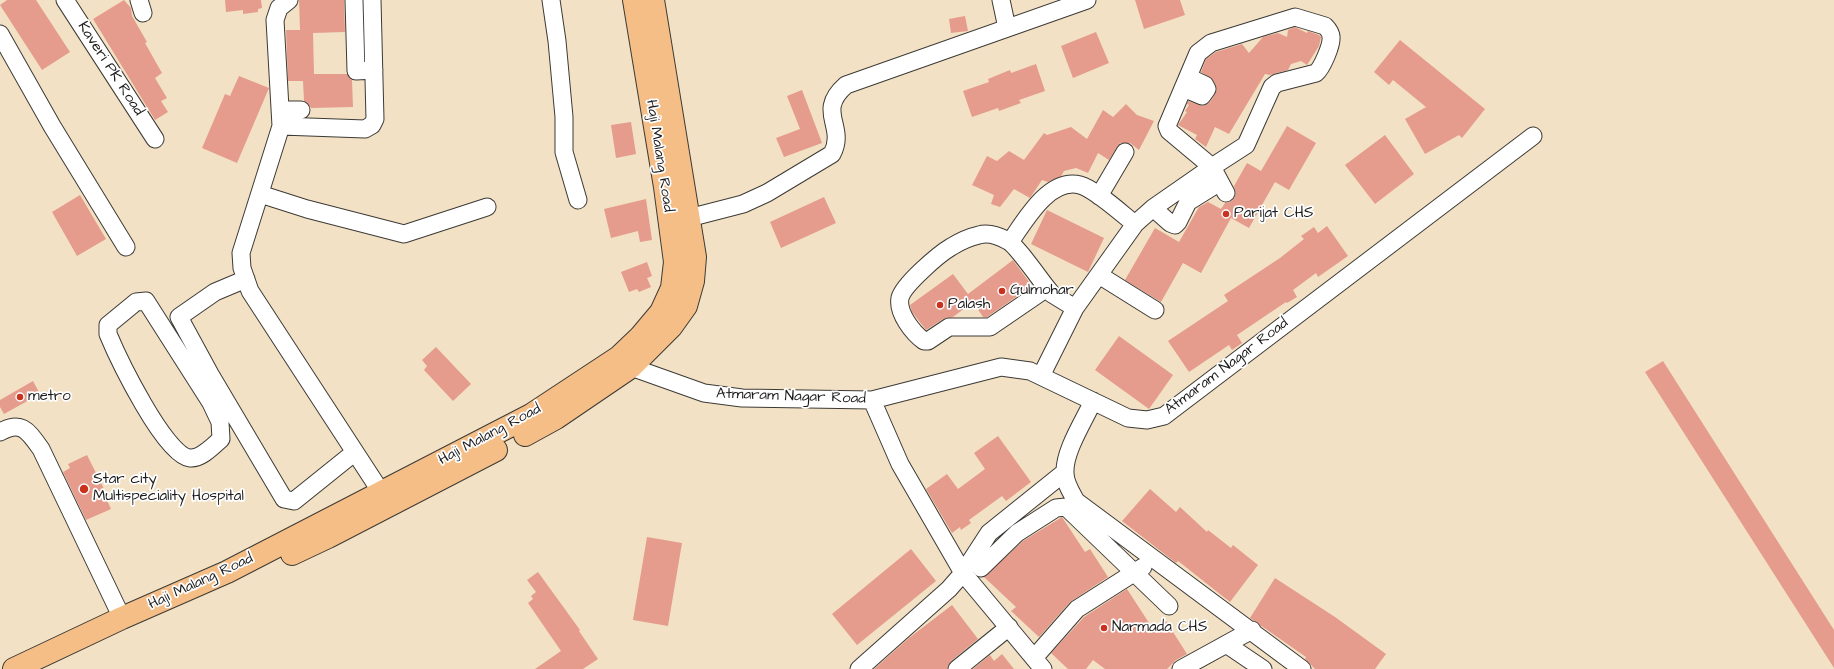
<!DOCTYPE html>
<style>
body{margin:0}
canvas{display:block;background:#f2e1c4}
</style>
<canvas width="1834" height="669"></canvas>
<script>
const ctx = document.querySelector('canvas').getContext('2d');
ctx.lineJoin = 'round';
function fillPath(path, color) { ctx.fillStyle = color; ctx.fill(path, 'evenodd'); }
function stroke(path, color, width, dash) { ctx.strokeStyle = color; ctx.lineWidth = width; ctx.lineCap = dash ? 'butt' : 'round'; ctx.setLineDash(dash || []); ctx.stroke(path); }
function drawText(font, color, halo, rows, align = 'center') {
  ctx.font = font + ' "Architects Daughter",sans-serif'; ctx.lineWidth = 3.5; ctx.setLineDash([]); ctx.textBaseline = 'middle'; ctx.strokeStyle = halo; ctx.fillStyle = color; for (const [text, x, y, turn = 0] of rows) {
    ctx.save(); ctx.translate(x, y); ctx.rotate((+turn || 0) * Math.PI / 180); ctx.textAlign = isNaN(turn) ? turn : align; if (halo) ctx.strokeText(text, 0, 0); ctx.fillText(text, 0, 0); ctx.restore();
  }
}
const building = new Path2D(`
 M7,0H36L70,52L42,70L0,5Z
 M124,0L131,8L132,16L147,42L145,43L162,73L155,78L167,98L161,101L168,112L155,120L93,19Z
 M225,0H261L262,8L258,9V12L243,14V10L226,12Z
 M299,0H344L345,32L313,33L314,74H347L352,80L353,107L311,108L309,105L304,101L303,81H288L286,30H300Z
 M1135,0H1180L1185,15L1144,29Z
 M965,16L968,31L951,33L949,19Z
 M1295,27L1307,33L1308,31L1319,35L1321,37L1319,46L1307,65L1301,61L1291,64L1288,70L1270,75L1265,74L1229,134L1215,127L1206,147L1195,139L1197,135L1178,125L1187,112L1185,111L1189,105L1187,104L1188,101L1203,106L1210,102L1215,94L1217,89L1214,81L1201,72L1206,59L1216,52L1242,44L1249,53L1263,37L1278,33L1287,37L1288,30Z
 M1096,32L1109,63L1073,78L1061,46Z
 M1400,40L1485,109L1462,138L1459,135L1425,154L1405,119L1426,107L1393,80L1389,85L1374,72Z
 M1036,64L1045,91L1019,100L1021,103L999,111L998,108L972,117L963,91L989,82L988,79L1010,70L1011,73Z
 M239,76L269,88L237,163L202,148L225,94L230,96Z
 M802,90L822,143L784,157L776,138L800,129L787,96Z
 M1126,104L1137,115L1154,121L1139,150L1130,143H1120L1109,160L1098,153L1088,173L1076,168L1064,171L1061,176L1048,182L1042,180L1030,198L1014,189L1000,207L991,204L994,195L972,185L987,156L997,161L1009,151L1024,160L1044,133L1047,135L1071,127L1087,139L1103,110L1113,117Z
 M631,122L636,154L616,158L611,125Z
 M1287,126L1316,143L1289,190L1275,182L1249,228L1231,218L1201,273L1183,263L1161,302L1125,280L1155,228L1179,242L1199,207L1208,202L1221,209L1225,203L1230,202L1234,199L1236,193L1234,186L1247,163L1261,171Z
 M1385,135L1414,174L1375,204L1345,165Z
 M80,195L106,239L77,256L52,212Z
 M824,197L836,223L781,248L770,222Z
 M646,199L652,240L640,242L638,231L611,238L604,209Z
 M1047,210L1104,238L1088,272L1031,244Z
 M1327,226L1348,256L1318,277L1316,273L1293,290L1297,297L1287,303L1286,302L1237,335L1242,343L1232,350L1229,345L1189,372L1168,341L1228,301L1224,295L1280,258L1304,239L1301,236L1314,227L1318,233Z
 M1013,260L1032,286L987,317H983L973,302L953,317L943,319L926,330L912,312L910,305L953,274L968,294Z
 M647,262L652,276L647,278L651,287L639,292L637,289L629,292L621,272Z
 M1119,336L1173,375L1149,409L1095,370Z
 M436,347L471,384L453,401L424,370L427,366L422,360Z
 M1663,361L1834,630V668L1645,372Z
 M33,381L40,394L4,414L0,407V400Z
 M998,436L1031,482L1006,501L1002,496L969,520L971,523L961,530L960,527L952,533L926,489L947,474L958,489L985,469L974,453Z
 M87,455L107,495L105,496L111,509L86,520L63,472L70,468L68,464Z
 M1150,489L1176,512L1180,507L1207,532L1208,530L1231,548L1233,545L1258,565L1230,602L1178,561L1176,563L1122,521Z
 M1062,517L1085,552L1090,549L1108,577L1070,602L1039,637L1011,611L1016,607L984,577L1023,541Z
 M647,537L682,543L668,626L633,620Z
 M911,549L936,581L857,645L832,614Z
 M538,572L580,630L579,631L598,659L583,669H535L561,651L528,603L533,599L531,596L536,592L527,580Z
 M1275,578L1335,617L1386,654L1375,669H1315L1305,659L1306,657L1250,618Z
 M1127,589L1153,629L1166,621L1187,654L1176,660L1167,669H1105L1093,660L1086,669H1068L1051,653L1084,617Z
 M952,605L978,639L951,661L947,669H874L909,638Z
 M1002,654L1014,669H973L990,655L994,661Z`);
const minor = new Path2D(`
 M65,0L155,139
 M139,0L143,13
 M289,0L279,8L275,20L281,126L241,253L242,268L250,291L381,492
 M354,0L356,71L374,70
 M551,0L557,41L564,117V152L578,200
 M1001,0L1007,28
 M0,34L52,126L126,247
 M1183,88L1202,96L1207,89L1205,85L1188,77
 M280,110H301
 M281,126L365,129L372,125L375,119L372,0
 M260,194L307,209L404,234L487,207
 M1099,196L1125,152
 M1153,208L1170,223L1175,225L1178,222L1188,202L1220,182
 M677,221L743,204L767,193L832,154C847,126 815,112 846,85L1087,0
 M1010,242C1025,221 1049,177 1080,185C1095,189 1122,214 1135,224
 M1099,275L1155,310
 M246,279L215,292L179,317L210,374L284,499L294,501L355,452
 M1047,288L990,327H949L928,341H924C913,333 897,313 900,298C903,285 939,254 951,247C959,242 970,237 979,235C989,232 999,236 1008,241C1016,245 1039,278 1047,288L1052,294L1075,308
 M146,301L211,403L220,422L221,439C213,446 201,459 190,458C165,456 118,358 108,334V325L136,302Z
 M622,360L631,367L704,393L742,398L872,400L1001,367L1030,371L1128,418L1147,420L1164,416L1533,136
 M1041,376L1075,308L1135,224L1153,208L1212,167L1246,145L1272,87L1277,83L1316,73C1322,68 1332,45 1331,37C1331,33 1328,29 1325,26L1295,17L1211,43L1198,53L1167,126L1169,131L1212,167L1226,193
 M872,400L900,464L963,573L1043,669
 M1093,401C1084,421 1064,451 1065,473C1065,483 1071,492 1076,501L1302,669
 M0,432C22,420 28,431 41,449L122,618
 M981,568L1017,533L1056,508L1066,507L1169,606
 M1226,644L1263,669
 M1034,658L1077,609L1143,567
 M859,669L949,589L963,573L989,533L1065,472
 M957,669L1009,627
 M1181,669L1252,630`);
const major = new Path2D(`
 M525,435L556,418L631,367L671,327L686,306L693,281L695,257L653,0
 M292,554L328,537L496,450
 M14,669L122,618L227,572L531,415L619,357L640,337L661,312L672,288L675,262L665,187L634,0`);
const markers = [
 [1226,214,4,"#c8321e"],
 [1002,291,4,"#c8321e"],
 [940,305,4,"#c8321e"],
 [20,397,4,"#c8321e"],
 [84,489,5,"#c8321e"],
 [1104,628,4,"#c8321e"]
];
const streetNames = [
 ["Kaveri PK Road",110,69,57],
 ["Haji Malang Road",659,156,81],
 ["Atmaram Nagar Road",1227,367,-37],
 ["Atmaram Nagar Road",791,397,2],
 ["Haji Malang Road",490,435,-28],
 ["Haji Malang Road",201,582,-25]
];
const poiNames = [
 ["Parijat CHS",1234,214],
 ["Gulmohar",1010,291],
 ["Palash",948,305],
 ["metro",28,397],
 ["Star city",93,480],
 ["Multispeciality Hospital",93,497],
 ["Narmada CHS",1112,628]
];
fillPath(building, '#e59c8d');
stroke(minor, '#3c3a35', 19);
stroke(major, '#3c3a35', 24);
stroke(minor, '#fff', 17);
stroke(major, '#f6be87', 22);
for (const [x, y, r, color] of markers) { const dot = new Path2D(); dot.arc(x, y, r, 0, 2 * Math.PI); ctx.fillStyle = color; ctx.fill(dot); stroke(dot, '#fff', 1.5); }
drawText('15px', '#1c1c1c', '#fff', streetNames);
drawText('15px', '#1c1c1c', '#fff', poiNames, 'left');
</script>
